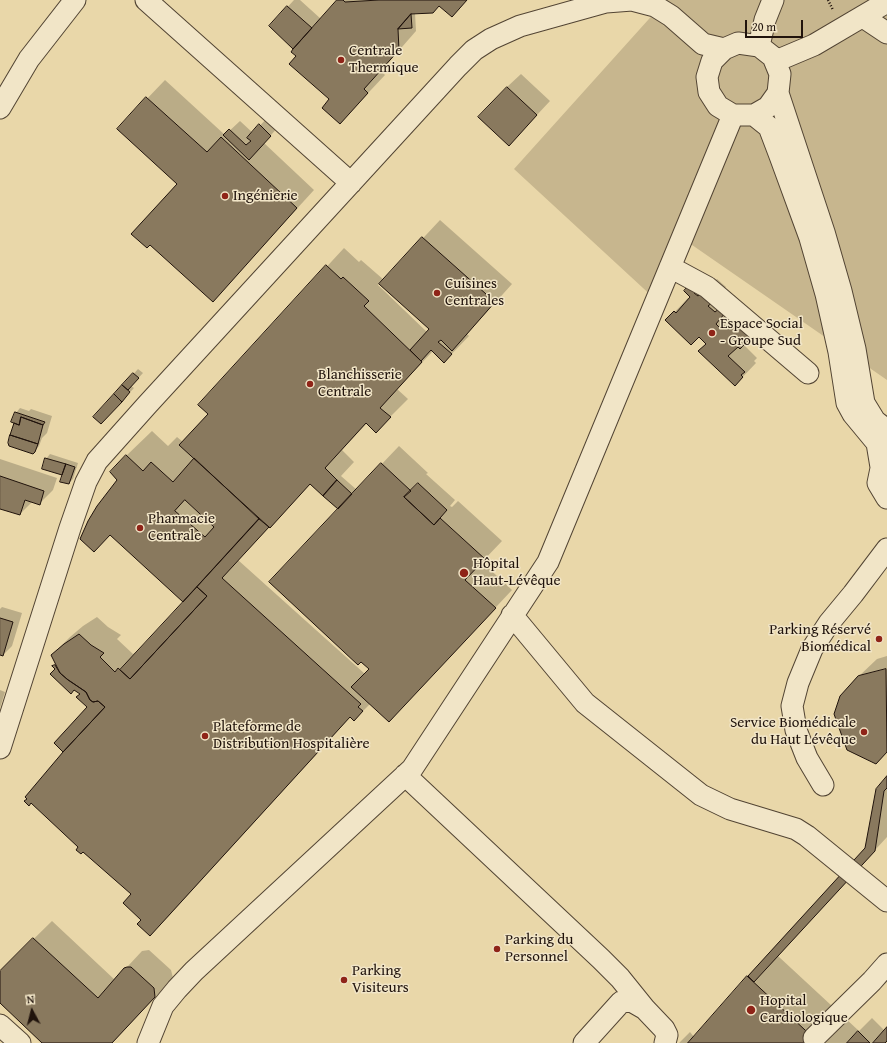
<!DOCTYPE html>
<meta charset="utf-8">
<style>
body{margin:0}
#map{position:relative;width:887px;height:1043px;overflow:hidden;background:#e9d7a9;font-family:"Gentium Book Plus",serif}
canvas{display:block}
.north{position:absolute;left:12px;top:991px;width:40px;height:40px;-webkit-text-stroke:3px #f1e5c7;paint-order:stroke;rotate:353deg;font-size:11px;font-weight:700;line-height:16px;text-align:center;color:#20130c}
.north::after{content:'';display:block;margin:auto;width:14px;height:18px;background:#20130c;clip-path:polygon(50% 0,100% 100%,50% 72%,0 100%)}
.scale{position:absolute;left:745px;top:20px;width:58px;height:18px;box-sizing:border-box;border:2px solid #20130c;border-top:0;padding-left:5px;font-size:12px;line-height:14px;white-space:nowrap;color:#20130c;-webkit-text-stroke:3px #f1e5c7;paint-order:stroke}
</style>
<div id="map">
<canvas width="887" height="1043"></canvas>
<div class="north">N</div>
<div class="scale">20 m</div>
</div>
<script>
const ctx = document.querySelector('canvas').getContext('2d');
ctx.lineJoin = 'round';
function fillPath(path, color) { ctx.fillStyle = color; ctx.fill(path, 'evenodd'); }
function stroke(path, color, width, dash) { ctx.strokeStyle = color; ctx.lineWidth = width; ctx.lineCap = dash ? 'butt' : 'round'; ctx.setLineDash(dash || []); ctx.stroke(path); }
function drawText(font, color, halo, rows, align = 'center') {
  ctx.font = font + ' "Gentium Book Plus",serif'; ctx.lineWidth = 3; ctx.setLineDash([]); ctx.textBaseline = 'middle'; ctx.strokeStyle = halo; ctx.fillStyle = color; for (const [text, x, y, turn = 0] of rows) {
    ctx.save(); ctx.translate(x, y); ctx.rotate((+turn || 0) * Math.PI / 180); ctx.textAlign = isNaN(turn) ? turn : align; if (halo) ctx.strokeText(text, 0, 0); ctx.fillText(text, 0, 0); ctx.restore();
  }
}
const green = new Path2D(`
 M666,0H887V380L682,238L656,300L514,169Z`);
const shadow = new Path2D(`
 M294,0H300L321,19L339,0H467L439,5L415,13L416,31L381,71L385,75L340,123L330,99L297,56L306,37L270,26Z
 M521,74L550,101L522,131L507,87Z
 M165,80L225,135L240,121L253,133L269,116L279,126L264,143L314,190L230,282L179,184L118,129Z
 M440,220L512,284L467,334L469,336L444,362L433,351L397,389L408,399L376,431L367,423L342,450L354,462L341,476L357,490L399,446L428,473L426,474L455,500L450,506L452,507L458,501L502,541L482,562L512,590L389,721L370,704L354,720L351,716L168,917L150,935L132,894L79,847L65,752L88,707L81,694L54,666L57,663L52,655L70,637L83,626L97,617L108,627L121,635L117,639L133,654L137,651L138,652L184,602L111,534L94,551L126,456L152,431L168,446L177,437L183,442L209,414L199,405L344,248L359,262L361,260L384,280ZM379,284L431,329L428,333L378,285ZM311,483L339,509L370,668L365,674L238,560Z
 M703,272L709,277L712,284L717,279L726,287L721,292L729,300L734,295L738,299L728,310L744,345L757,358L754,361L756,363L735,385L707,344L699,336L667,320L688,298L690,300L692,297L685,291Z
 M138,369L143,373L131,386L134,388L106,418L95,417Z
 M20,408L29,411L31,409L52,416L47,433L42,438L39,446L35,451L16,423V413Z
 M50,454L78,463L73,479L69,483L63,475L43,468L46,459Z
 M0,459L57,478L53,490L39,504L32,502L20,514L0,508Z
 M2,607L22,613L12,646L3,655L0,654V609Z
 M887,656V752L876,763L858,677L877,659Z
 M0,690L5,692L0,708Z
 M887,778V837L778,956L859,1031L872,1018L885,1031L887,1028V1040L885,1043H679L690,1032L694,1037L866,848Z
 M52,921L115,980L142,951L149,950L171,970L173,978L112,1043H44L0,1002V972Z`);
const building = new Path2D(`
 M337,0H343L345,2L379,0H467L452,17L439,6L433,13L411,14L398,29L399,50L364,89L368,93L340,124L322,108L329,99L289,64L296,56L291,52L293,49Z
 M287,6L312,28L293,49L269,26Z
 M411,14L412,28L398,29Z
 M507,87L537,115L509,146L478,117Z
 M146,97L207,152L221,137L297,208L213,302L150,245L147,248L131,234L177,184L117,129Z
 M259,124L271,136L249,160L223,135L229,129L246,145L251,141L247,138Z
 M422,237L495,302L452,351L441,340L438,342L452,354L444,363L431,350L421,361L410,350L429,329L379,284Z
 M326,265L341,279L343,277L369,301L364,306L422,362L380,408L391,417L376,433L366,423L325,468L337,480L323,496L310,484L270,528L179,445L208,414L198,405Z
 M689,285L696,291L694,293L698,296L703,292L713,302L708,306L715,312L720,308L725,313L716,324L720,328L729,318L751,338L740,349L738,347L728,356L745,372L741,375L743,377L735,386L698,351L706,344L699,337L691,345L665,320L674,311L676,313L690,297L684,291Z
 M133,373L139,378L128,390L122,385Z
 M122,385L130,392L122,402L114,394Z
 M114,394L122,402L101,424L93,417Z
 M15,412L45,422L43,425L21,417L19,425L11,422Z
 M21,417L43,425L38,444L10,435L14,423L19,425Z
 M10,435L38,444L35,452L33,454L9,446L8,443Z
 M126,455L143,471L151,462L173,482L194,458L259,519L183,602L110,535L94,552L80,539L88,521L97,506L117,480L110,472ZM185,500L214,527L205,537L175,511Z
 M45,458L66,464L62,475L42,469Z
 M381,463L411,491L404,497L434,525L440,518L485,559L465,580L496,608L389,722L351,687L369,669L361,662L358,665L269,582Z
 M66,464L75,467L69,484L60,482Z
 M0,476L44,491L40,505L25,500L20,515L0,509Z
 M337,480L352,494L338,509L323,496Z
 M418,483L447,510L434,525L404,497Z
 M259,519L269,527L222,578L361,704L358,707L363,711L354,721L350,717L150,936L137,924L141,920L123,903L131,894L83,852L81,854L76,850L78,847L31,803L29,806L24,801L27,799L25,797L63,752L105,707L98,701L93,702L90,700L86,692L68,680L60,673L51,655L64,644L79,634L91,645L104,653L100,657L115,672L118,668L130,679L207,596L197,587Z
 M197,587L207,596L130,679L120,670Z
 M0,618L13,622L3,656L0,655Z
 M55,665L60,673L67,679L86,692L90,700L93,702L98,701L105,707L63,752L54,743L87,707L76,697L80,694L74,690L71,694L50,674L55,669L52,666Z
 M886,669L887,752L876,764L847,750L834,714L840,696L858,676Z
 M887,776V788L884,791L875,851L754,982L748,976L865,848L876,789Z
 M33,938L98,998L124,968L127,967H131L154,988L155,997L112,1043H42L0,1003V971Z
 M747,976L819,1043H688Z
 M887,1027V1041L885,1043H873Z
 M858,1031L870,1043H847Z`);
const path = new Path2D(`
 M828,0L833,10`);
const minor = new Path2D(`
 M146,0L351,183
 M863,17L887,33
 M759,46L765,20L773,0
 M776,61L814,45L887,2
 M778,93L824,232L841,291L855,349L864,403L875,421L887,430
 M0,108L29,59L75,0
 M754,115L769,127L780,156L810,238L826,294L839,352L847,403L853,414L877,443L881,467
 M670,267L707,287L808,373
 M884,454L878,483L887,498
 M512,615L585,703L701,795L730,809L796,829L807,836L887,901
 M0,748L70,528L86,482L97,461L147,405L458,66L474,50L491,39L520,26L606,2L632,0L655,6L671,16L703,44L724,49L738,43L759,46L773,57L780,74L778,93L768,107L754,115H733L718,106L709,92L707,77L712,61L724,49
 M405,775L601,959L620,978L645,1009
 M823,785L807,758L796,730L792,706L798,683L812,649L829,623L853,594L887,549
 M0,1025L20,1043
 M814,1038L872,981L887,964
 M148,1043L163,1006L177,989L194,971L412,769L548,562L733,115
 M584,1043L621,1002L631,1001L645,1009L664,1029L667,1035L665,1043`);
const markers = [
 [341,60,4,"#8f2418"],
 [225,196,4,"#8f2418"],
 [437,293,4,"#8f2418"],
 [712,333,4,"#8f2418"],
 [310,384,4,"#8f2418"],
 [140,528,4,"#8f2418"],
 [464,573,5,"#8f2418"],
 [879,639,4,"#8f2418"],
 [864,732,4,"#8f2418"],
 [205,736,4,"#8f2418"],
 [497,949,4,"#8f2418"],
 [344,980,4,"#8f2418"],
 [751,1010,5,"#8f2418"]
];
const poiNames = [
 ["Centrale",349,51],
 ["Thermique",349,68],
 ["Ingénierie",233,196],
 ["Cuisines",445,284],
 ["Centrales",445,301],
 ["Espace Social",720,324],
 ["- Groupe Sud",720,341],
 ["Blanchisserie",318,375],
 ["Centrale",318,392],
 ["Pharmacie",148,519],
 ["Centrale",148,536],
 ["Hôpital",473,564],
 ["Haut-Lévêque",473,581],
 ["Parking Réservé",871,630,"right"],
 ["Biomédical",871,647,"right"],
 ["Service Biomédicale",856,723,"right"],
 ["du Haut Lévêque",856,740,"right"],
 ["Plateforme de",213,727],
 ["Distribution Hospitalière",213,744],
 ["Parking du",505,940],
 ["Personnel",505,957],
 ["Parking",352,971],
 ["Visiteurs",352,988],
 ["Hopital",760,1001],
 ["Cardiologique",760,1018]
];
fillPath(green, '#c7b68e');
fillPath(shadow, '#0003');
fillPath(building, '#89795e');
stroke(building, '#20130c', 1);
stroke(minor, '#524433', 23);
stroke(path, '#20130c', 2.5, [1, 2]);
stroke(minor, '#f1e5c7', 21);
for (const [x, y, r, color] of markers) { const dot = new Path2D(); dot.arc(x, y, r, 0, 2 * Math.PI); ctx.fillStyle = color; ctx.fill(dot); stroke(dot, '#f1e5c7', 1.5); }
drawText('15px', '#20130c', '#f1e5c7', poiNames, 'left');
</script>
